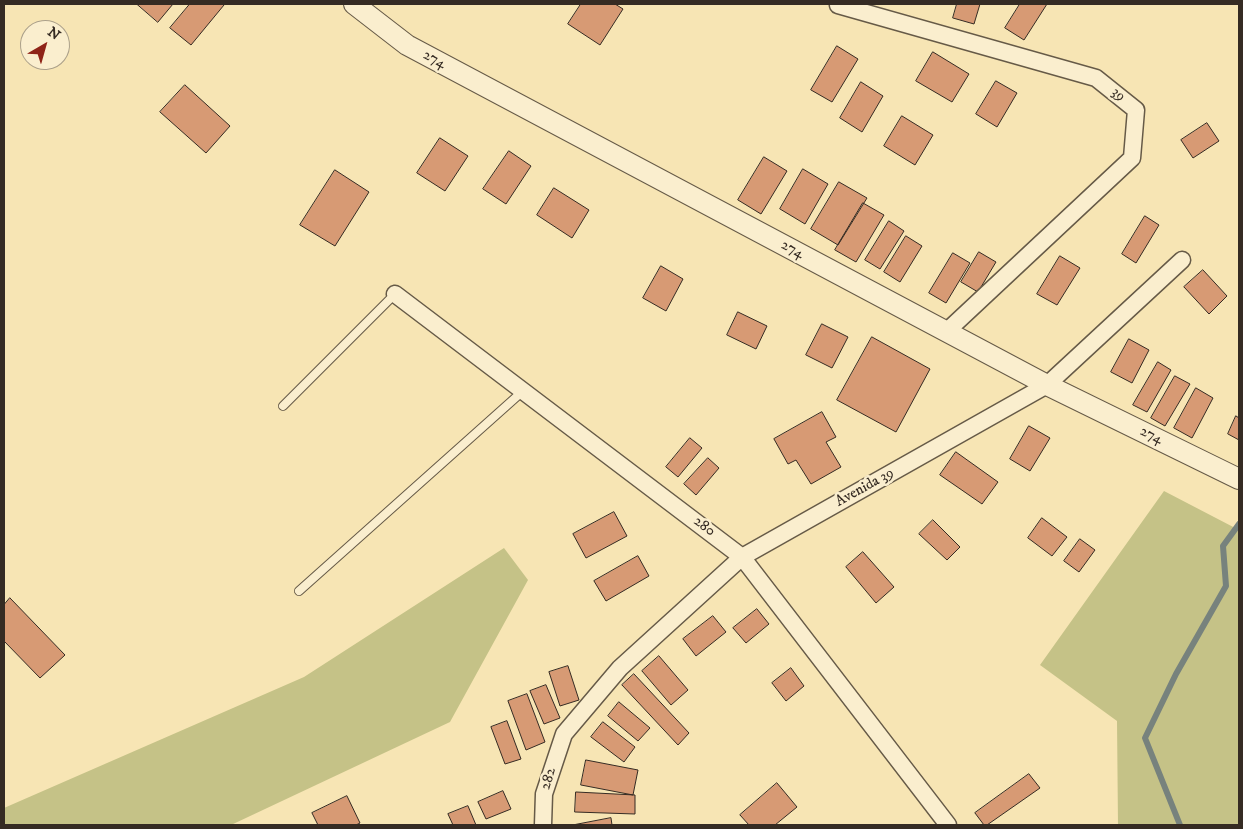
<!DOCTYPE html>
<style>
body{margin:0}
#map{position:relative;width:1243px;height:829px;overflow:hidden;background:#f7e5b4;font-family:"IM FELL DW Pica",serif}
canvas{display:block}
.frame{position:absolute;inset:0;border:5px solid #352b23;pointer-events:none}
.north{position:absolute;left:20px;top:20px;width:50px;height:50px;box-sizing:border-box;background:#faeece;border:1px solid #aba08a;border-radius:50%;rotate:38deg;font-size:14px;font-weight:700;line-height:20px;text-align:center;color:#352b23}
.north::after{content:'';display:block;margin:auto;width:18px;height:22px;background:#8f2418;clip-path:polygon(50% 0,100% 100%,50% 72%,0 100%)}
</style>
<div id="map">
<canvas width="1243" height="829"></canvas>
<div class="frame"></div>
<div class="north">N</div>
</div>
<script>
const ctx = document.querySelector('canvas').getContext('2d');
ctx.lineJoin = 'round';
function fillPath(path, color) { ctx.fillStyle = color; ctx.fill(path, 'evenodd'); }
function stroke(path, color, width, dash) { ctx.strokeStyle = color; ctx.lineWidth = width; ctx.lineCap = dash ? 'butt' : 'round'; ctx.setLineDash(dash || []); ctx.stroke(path); }
function drawText(font, color, halo, rows, align = 'center') {
  ctx.font = font + ' "IM FELL DW Pica",serif'; ctx.lineWidth = 5; ctx.setLineDash([]); ctx.textBaseline = 'middle'; ctx.strokeStyle = halo; ctx.fillStyle = color; for (const [text, x, y, turn = 0] of rows) {
    ctx.save(); ctx.translate(x, y); ctx.rotate((+turn || 0) * Math.PI / 180); ctx.textAlign = isNaN(turn) ? turn : align; if (halo) ctx.strokeText(text, 0, 0); ctx.fillText(text, 0, 0); ctx.restore();
  }
}
const green = new Path2D(`
 M1164,491L1239,530V825H1118L1117,721L1040,665Z
 M504,548L528,580L450,722L231,825H4V808L304,677Z`);
const stream = new Path2D(`
 M1180,825L1145,738L1176,674L1226,586L1223,546L1239,524`);
const building = new Path2D(`
 M137,4H173L158,22Z
 M190,4H222L224,5L191,45L170,28Z
 M581,4H615L623,9L600,45L568,24Z
 M957,4H980L974,24L953,18Z
 M1020,4H1047L1024,40L1005,28Z
 M837,46L858,59L832,102L811,90Z
 M933,52L969,74L952,102L916,81Z
 M996,81L1017,93L997,127L976,114Z
 M861,82L883,96L862,132L840,118Z
 M185,85L230,126L206,153L160,112Z
 M902,116L933,135L915,165L884,146Z
 M1207,123L1219,141L1193,158L1181,140Z
 M440,138L468,156L445,191L417,173Z
 M509,151L531,166L506,204L483,189Z
 M764,157L787,171L761,214L738,200Z
 M803,169L828,184L805,224L780,209Z
 M335,170L369,192L335,246L300,225Z
 M839,182L867,198L838,245L811,229Z
 M554,188L589,210L572,238L537,215Z
 M863,203L884,215L856,262L835,250Z
 M1145,216L1159,225L1136,263L1122,254Z
 M889,221L904,231L880,269L865,260Z
 M906,236L922,246L900,282L884,272Z
 M979,252L996,262L978,292L961,282Z
 M953,253L970,263L946,303L929,293Z
 M1060,256L1080,268L1057,305L1037,294Z
 M661,266L683,279L666,311L643,298Z
 M1203,270L1227,296L1209,314L1184,287Z
 M738,312L767,326L756,349L727,335Z
 M822,324L848,337L832,368L806,355Z
 M872,337L930,369L896,432L837,400Z
 M1129,339L1149,350L1132,383L1111,372Z
 M1158,362L1171,370L1147,412L1133,405Z
 M1175,376L1190,384L1165,426L1151,418Z
 M1196,388L1213,398L1192,438L1174,428Z
 M822,412L836,437L826,442L841,467L811,484L796,460L788,464L774,439Z
 M1236,416L1239,418V440L1228,434Z
 M1029,426L1050,438L1030,471L1010,459Z
 M690,438L702,448L678,477L666,467Z
 M956,452L998,482L982,504L940,475Z
 M708,458L719,468L696,495L684,484Z
 M614,512L627,536L586,558L573,534Z
 M1042,518L1067,537L1052,556L1028,538Z
 M933,520L960,547L947,560L919,534Z
 M1080,539L1095,550L1079,572L1064,561Z
 M863,552L894,587L876,603L846,567Z
 M638,556L649,576L606,601L594,581Z
 M10,598L65,655L40,678L4,641V605Z
 M757,609L769,624L746,643L733,628Z
 M713,616L726,632L696,656L683,639Z
 M659,656L688,690L671,705L642,671Z
 M568,666L579,700L560,706L549,672Z
 M791,668L804,686L786,701L772,683Z
 M634,674L689,733L678,745L622,685Z
 M546,685L560,718L544,724L530,691Z
 M527,694L545,742L526,750L508,701Z
 M619,702L650,728L638,741L608,716Z
 M507,721L521,759L505,764L491,727Z
 M603,722L635,747L624,762L591,737Z
 M586,760L638,770L633,795L581,785Z
 M1029,774L1040,788L987,825H984L975,813Z
 M777,783L797,807L775,825H749L740,815Z
 M503,791L511,809L486,819L478,802Z
 M576,792L635,795V814L575,812Z
 M347,796L360,823L356,825H318L312,813Z
 M468,806L476,825H453L448,814Z
 M611,818L612,825H573Z`);
const service = new Path2D(`
 M283,406L395,294
 M299,591L523,391`);
const minor = new Path2D(`
 M838,5L1096,78L1136,110L1132,158L946,332
 M395,294L742,557L948,825
 M543,825L544,794L564,734L620,668L742,557L1047,385L1182,260`);
const tertiary = new Path2D(`
 M354,4L407,45L1047,385L1239,479`);
const streetNames = [
 ["274",434,60,28],
 ["39",1118,95,39],
 ["274",792,250,28],
 ["274",1151,436,26],
 ["Avenida 39",865,488,-29],
 ["280",704,527,37],
 ["282",549,779,-73]
];
fillPath(green, '#c5c287');
stroke(stream, '#77827d', 6);
fillPath(building, '#d79a74');
stroke(building, '#352b23', 1);
stroke(service, '#665a47', 10);
stroke(minor, '#665a47', 19);
stroke(tertiary, '#665a47', 22);
stroke(service, '#faeece', 8);
stroke(minor, '#faeece', 16);
stroke(tertiary, '#faeece', 20);
drawText('15px', '#352b23', '#faeece', streetNames);
</script>
